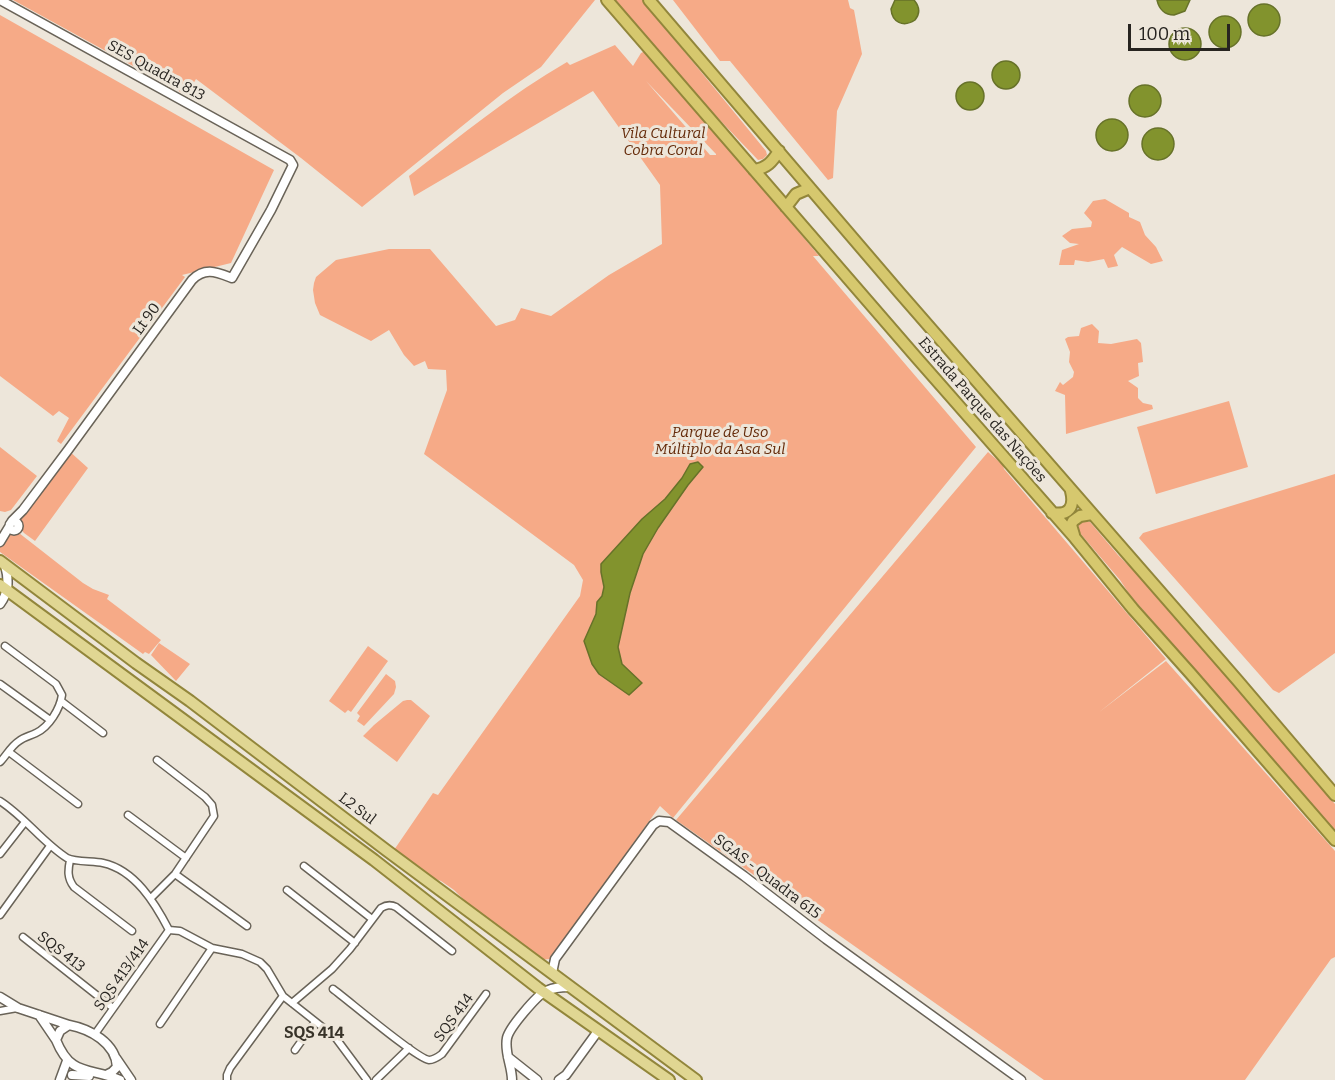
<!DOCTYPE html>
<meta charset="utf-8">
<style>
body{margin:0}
#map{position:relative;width:1335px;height:1080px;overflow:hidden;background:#ede6da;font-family:Bitter,serif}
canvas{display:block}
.scale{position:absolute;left:1128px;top:24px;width:102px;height:27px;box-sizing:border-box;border:3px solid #272420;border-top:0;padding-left:8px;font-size:18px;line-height:21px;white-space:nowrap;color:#272420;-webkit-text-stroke:4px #ede6da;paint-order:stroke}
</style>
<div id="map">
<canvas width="1335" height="1080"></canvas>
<div class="scale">100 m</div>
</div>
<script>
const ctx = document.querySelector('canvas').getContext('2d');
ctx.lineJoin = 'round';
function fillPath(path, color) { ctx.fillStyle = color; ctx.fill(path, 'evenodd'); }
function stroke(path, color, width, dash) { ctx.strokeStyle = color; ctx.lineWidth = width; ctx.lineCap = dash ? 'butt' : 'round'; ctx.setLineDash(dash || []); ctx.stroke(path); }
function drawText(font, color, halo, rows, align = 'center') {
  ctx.font = font + ' Bitter,serif'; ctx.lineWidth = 6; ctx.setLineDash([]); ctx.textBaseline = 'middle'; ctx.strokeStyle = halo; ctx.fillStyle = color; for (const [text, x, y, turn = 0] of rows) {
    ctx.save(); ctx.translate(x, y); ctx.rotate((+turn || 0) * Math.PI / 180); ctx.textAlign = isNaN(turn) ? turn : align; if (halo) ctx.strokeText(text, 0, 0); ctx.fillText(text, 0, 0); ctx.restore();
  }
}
const green = new Path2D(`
 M13,0H595L541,67L503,93L362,207L301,158L196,79L189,91L184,94Z
 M614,0H642L766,151L767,155L763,159L758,160L695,94Z
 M673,0H848L850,8L854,10L862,54L837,111L833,178L828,180L730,61H720Z
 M0,15L274,170L231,263L182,275L185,277L61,444L57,441L69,418L59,411L53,416L0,376Z
 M615,45L633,66L641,53L645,51L698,111L819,256H813L976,447L673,818L660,806L550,959L540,960L475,911L454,890L441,881L427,876L394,850L433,793L438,795L580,596L583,580L574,565L424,454L447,390L446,370L428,369L425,361L414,366L404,355L389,330L371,341L320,315L315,303L313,290L314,283L316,277L336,260L389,249H430L496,326L515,320L521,308L551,316L609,275L662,244L660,185L593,91L414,196L409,176C460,136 510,95 567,62L570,65ZM646,81L716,154V155H710Z
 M1105,199L1129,213V217L1140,222L1145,235L1156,247L1163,261L1151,264L1122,247L1114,255L1118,266L1108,268L1104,259L1088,262L1075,260L1074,265H1059L1062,250L1079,244L1070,243L1062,236L1072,229L1091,227L1092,222L1084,213L1093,201Z
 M1092,324L1099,331L1098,343L1111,344L1137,339L1141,343L1143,362L1138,363L1139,376L1128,381L1138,388V398L1143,403L1152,405L1153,409L1066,434L1065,395L1055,391L1060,382L1063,385L1073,377L1074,372L1069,362L1070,352L1065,339L1068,337L1079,336L1081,328Z
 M1229,401L1248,467L1156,494L1137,427Z
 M0,447L37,476L11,510L5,512L0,511Z
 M68,450L88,468L35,541L24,533L18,526L23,510Z
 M988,452L1003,465L1004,469L1166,659L1098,713L1166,661L1335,851V957L1331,959L1245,1080H1044L676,820Z
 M1335,474V653L1279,693L1273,690L1139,538L1143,533Z
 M1082,521L1090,522L1118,555L1147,584L1335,804V832L1130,595L1120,580L1079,532L1078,524Z
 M12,531L19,533L83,583L93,589L109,595L107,599L161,640L149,654L145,652L143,654L0,552V545Z
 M159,643L190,664L176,681L151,655Z
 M368,646L388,661L351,712L348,710L345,713L329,701Z
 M386,674L395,681L396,687L394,694L364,726L357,721L360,716L357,713Z
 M407,700H411L430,716L397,762L363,736L374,725L403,701Z`);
const water = new Path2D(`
 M895,0H914C920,7 920,14 915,20C903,28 892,22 891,9Z
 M1157,0H1190L1185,11L1174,15C1165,15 1159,9 1157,0Z
 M1248 20a16 16 0 1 1 32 0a16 16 0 1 1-32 0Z
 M1209 32a16 16 0 1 1 32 0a16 16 0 1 1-32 0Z
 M1169 44a16 16 0 1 1 32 0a16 16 0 1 1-32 0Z
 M992 75a14 14 0 1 1 28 0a14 14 0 1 1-28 0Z
 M956 96a14 14 0 1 1 28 0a14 14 0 1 1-28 0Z
 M1129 101a16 16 0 1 1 32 0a16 16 0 1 1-32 0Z
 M1096 135a16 16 0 1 1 32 0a16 16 0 1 1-32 0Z
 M1142 144a16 16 0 1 1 32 0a16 16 0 1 1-32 0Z
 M698,462L703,467L688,485L658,528L643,554L630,593L618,647L622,664L642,683L629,695L599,674L592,664L584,641L596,614L597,602L602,596L604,587L601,572V564L642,519L665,499L682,478L690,464Z`);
const minor = new Path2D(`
 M0,684L50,720
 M61,701L103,733
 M9,752L78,804
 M0,762C6,756 11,746 19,741C24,737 30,736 36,733C49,727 60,709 62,695L56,684L5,646
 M0,801C25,817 42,842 67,858C75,862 93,861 103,863C135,870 155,903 169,930
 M128,815L186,858
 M0,854L25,822
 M70,860C68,870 67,878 74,887L132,931
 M304,866L372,919
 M175,874L247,926
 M287,890L355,943
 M151,898L175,874L214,816L212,805L205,797L157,760
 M0,915L50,846
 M169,930L180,931L212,948L242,954L260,962L267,969L283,996L335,1037L367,1080
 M23,937L113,1008
 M333,989C348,1000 417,1059 429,1060C434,1060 438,1057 442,1054L486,994
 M292,1003L332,969L350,949L381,908C386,905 390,904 396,907L452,951
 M0,1011L17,1008
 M160,1024L212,948
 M95,1034L169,930
 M295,1050L315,1022
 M227,1080V1075L230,1068L283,996
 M376,1080L409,1048`);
const tertiary = new Path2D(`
 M0,0L290,160L293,165L271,210L232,278C216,272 205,267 192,280L68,450L23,510L12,521
 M9.5 526a4.5 4.5 0 1 1 9 0a4.5 4.5 0 1 1-9 0Z
 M0,542L9,527
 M0,604C9,592 9,580 5,565
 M552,973L555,959L653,825L659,821L669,822L744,876L826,939L1021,1080
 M0,997L18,1008L69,1025
 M39,1015L56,1040
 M508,1057L537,1080
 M116,1058L131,1080
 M72,1075L89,1076
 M106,1075L112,1072L117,1067C116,1043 90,1029 69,1025L60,1031L56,1040C71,1077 89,1067 120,1080
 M60,1080L67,1061
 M512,1080C512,1066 504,1052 507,1038C509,1028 537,995 546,991C554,987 562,987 570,987
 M559,1080L566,1075L598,1031`);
const primary = new Path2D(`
 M0,561L136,663L190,701L386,850L696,1080
 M0,585L374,860L538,988L669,1080`);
const trunk = new Path2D(`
 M607,0L916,357L1075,538L1133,609L1191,674L1335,840
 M649,0L899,292L1238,681L1335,795
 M754,170C767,168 772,162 779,151
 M786,207L796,194L810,188
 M1052,513C1069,516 1075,507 1071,491
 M1074,535L1071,525L1073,521L1080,516L1092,514`);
const streetNames = [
 ["SES Quadra 813",156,71,29],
 ["Lt 90",147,319,-54],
 ["Estrada Parque das Nações",982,410,49],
 ["L2 Sul",357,809,37],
 ["SGAS - Quadra 615",767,877,37],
 ["SQS 413",61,952,38],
 ["SQS 413/414",122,975,-55],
 ["SQS 414",454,1018,-54]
];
const parkNames = [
 ["Vila Cultural",663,134],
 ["Cobra Coral",663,151],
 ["Parque de Uso",720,433],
 ["Múltiplo da Asa Sul",720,450]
];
const neighbourhoodNames = [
 ["SQS 414",314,1034]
];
fillPath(green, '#f6aa87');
fillPath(water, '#82932d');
stroke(water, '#677229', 1.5);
stroke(minor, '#696358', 9);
stroke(tertiary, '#696358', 11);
stroke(primary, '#92863b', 14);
stroke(trunk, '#92863b', 14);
stroke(minor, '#fff', 6);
stroke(tertiary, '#fff', 8);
stroke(primary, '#e0d692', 10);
stroke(trunk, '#d6c86e', 10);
drawText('15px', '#272420', '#ede6da', streetNames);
drawText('italic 15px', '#652b0a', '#ede6da', parkNames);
drawText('bold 16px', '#383329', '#ede6da', neighbourhoodNames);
</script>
